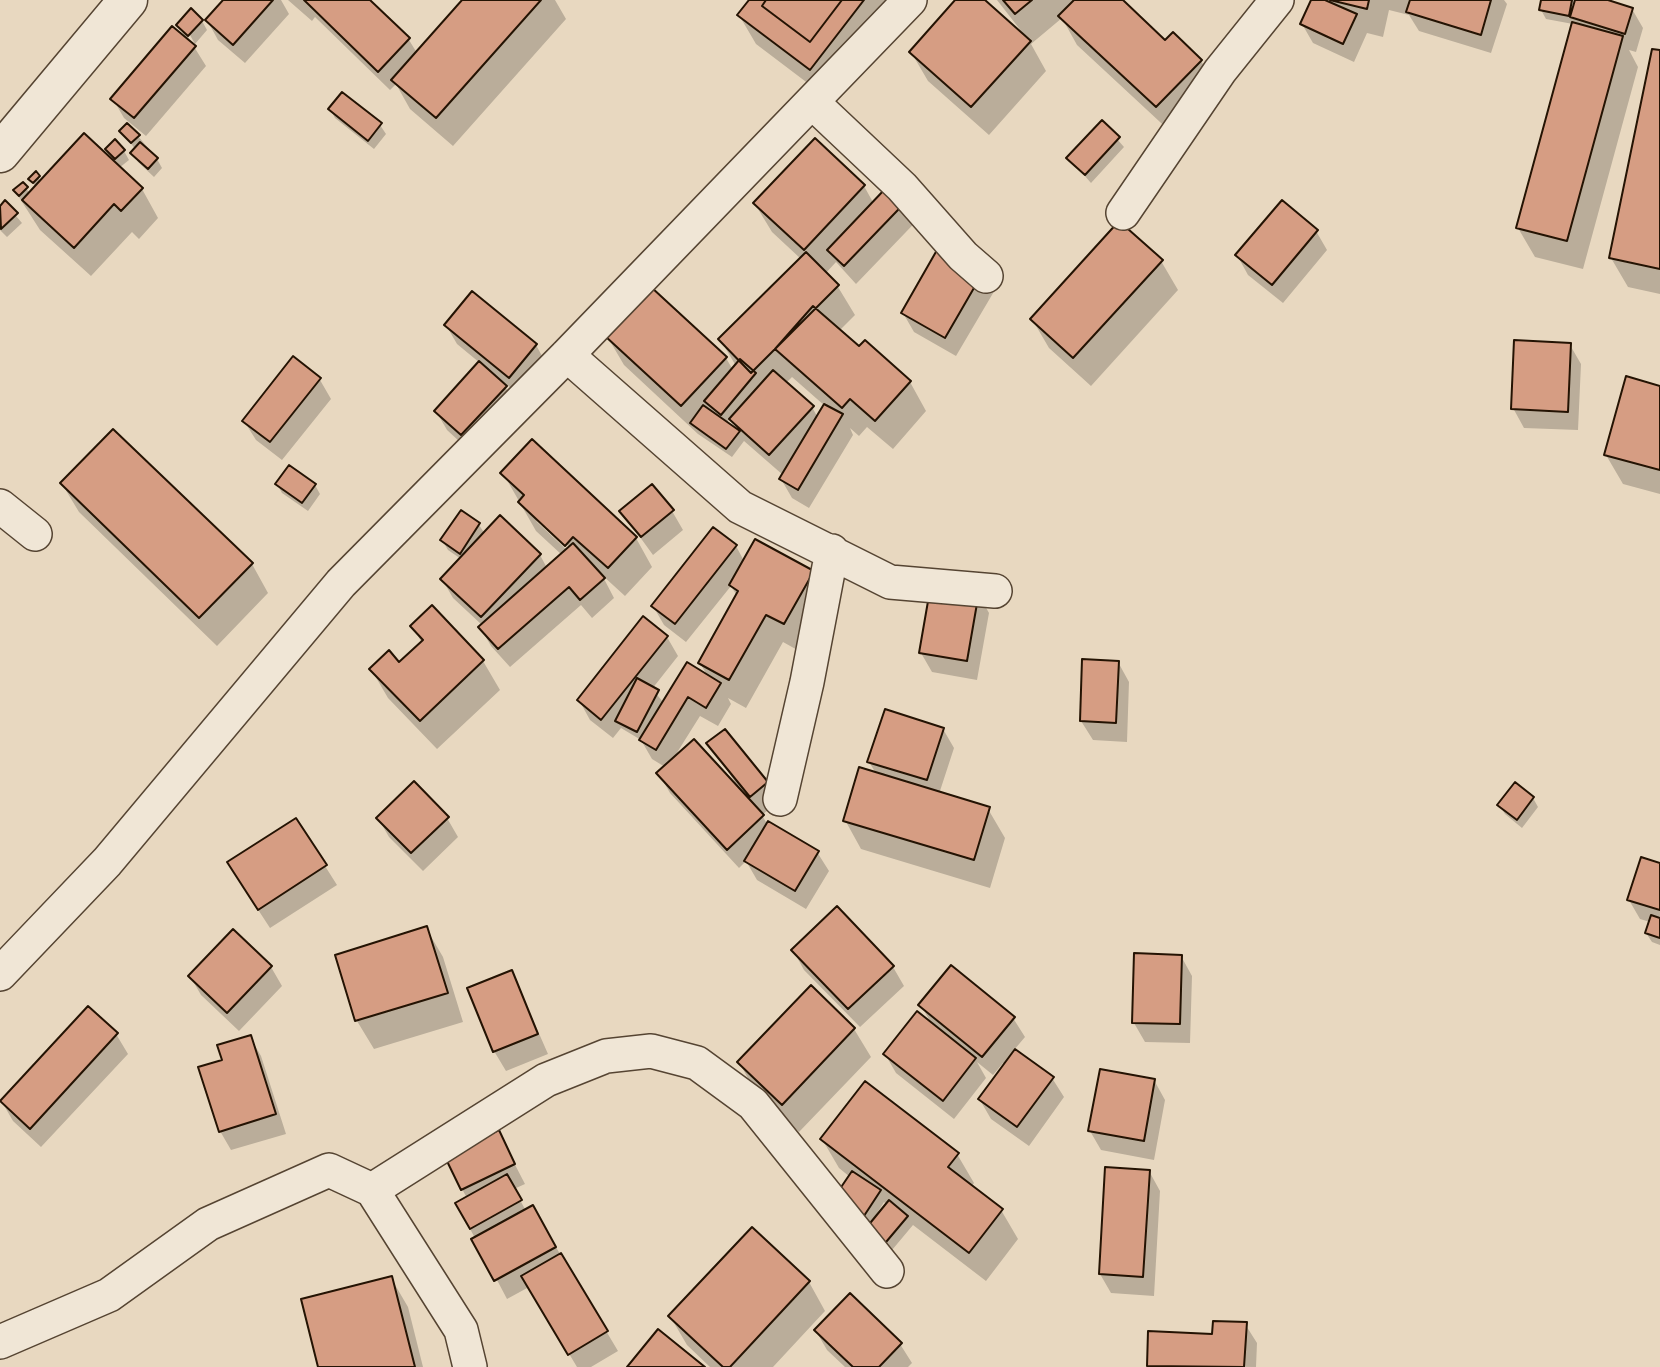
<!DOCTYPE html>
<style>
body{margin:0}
canvas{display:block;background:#e8d8c0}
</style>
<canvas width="1660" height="1367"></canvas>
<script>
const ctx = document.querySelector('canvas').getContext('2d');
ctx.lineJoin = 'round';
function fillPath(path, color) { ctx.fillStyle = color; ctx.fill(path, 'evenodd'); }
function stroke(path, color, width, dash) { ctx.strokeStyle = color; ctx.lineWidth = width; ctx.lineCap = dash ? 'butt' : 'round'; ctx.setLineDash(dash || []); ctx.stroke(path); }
const shadow = new Path2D(`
 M225,0H281L289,14L245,63L218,40L207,20Z
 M288,0H368L409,40L417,53L465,0H555L566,19L453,146L410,109L396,84L390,90L315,17L312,21Z
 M751,0H903L828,97L930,207L856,284L836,262L825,274L838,287L855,315L839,331L859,349L910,382L926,411L893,449L867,427L859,436L850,428L853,435L809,508L792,498L781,479L783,475L744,441L732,457L698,434L624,365L607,336L726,358L733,370L736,366L720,339L801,259L772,232L755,204L864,186L874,204L883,194L842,154L833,139L826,97L756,44L739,15ZM792,377L825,406L818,418L812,407L785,384ZM730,418L739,433L726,424Z
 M958,0H982L1029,41L997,0H1120L1165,43L1201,61L1218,89L1174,135L1077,45L1062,18L1031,44L1046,71L989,135L928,81L911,52Z
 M1313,0L1329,3L1327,0H1504L1507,4L1491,53L1419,31L1409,15L1389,10L1383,37L1367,33L1354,62L1313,43L1302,24Z
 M1543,0H1602L1632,9L1643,28L1636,52L1629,50L1638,67L1583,269L1535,257L1518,228L1573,24L1546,19L1541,10Z
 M202,21L207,30L195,44L186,28L183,29L206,66L146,136L124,118L113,99L187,40L178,25Z
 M1660,52V294L1628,287L1611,258Z
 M330,109L380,125L386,134L374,149L335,118Z
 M1102,122L1124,147L1091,183L1069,158Z
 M121,131L138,136L157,159L162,168L154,177L138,162L133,153L136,150Z
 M107,149L124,151L129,160L119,168L142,189L158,218L139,239L132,232L91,276L40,230L15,191L26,188L30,194L36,188L31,179L36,174L41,182L116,164Z
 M5,203L22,223L7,237L0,230V209Z
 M1316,231L1327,250L1283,303L1248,275L1237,255Z
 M1161,261L1178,290L1091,386L1049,348L1032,319Z
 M988,263L999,283L956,356L914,332L903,313Z
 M446,325L536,345L547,365L521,396L502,381L516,406L473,454L447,430L436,411L480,363L457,344Z
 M1570,345L1581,364L1578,430L1524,428L1513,408Z
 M320,380L331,399L282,460L256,440L244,421Z
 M1660,387V494L1623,484L1606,455Z
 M503,473L636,538L652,567L625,596L602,575L614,598L592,618L581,605L510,667L491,646L480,627L482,625L453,598L442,579L461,559L448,550L442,540L479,525L485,534L540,555L547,568L562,555L536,531ZM533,514L573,550L570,553L537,522Z
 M62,484L252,564L268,593L217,646L79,512Z
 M277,484L315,485L320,494L308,511L282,493Z
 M621,511H672L683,530L653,555Z
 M736,546L744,561L812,572L801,652L783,642L746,708L728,698L731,704L718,726L700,716L673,759L733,784L735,782L709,743L767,783L778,802L762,815L767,824L817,852L829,871L806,909L757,880L746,861L739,868L670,793L659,774L665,767L652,759L641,740L621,728L613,738L590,720L579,700L667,637L678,656L652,689L664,703L708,677L700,663L737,596L731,586L686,642L664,625L653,606Z
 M978,593L989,613L977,680L932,672L921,653Z
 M432,607L483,661L500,690L437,749L388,698L371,669L399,664L422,643L412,626Z
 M1118,662L1129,682L1127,742L1093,740L1081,721Z
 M943,729L954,748L939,794L988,809L1005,838L990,888L861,849L845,820L877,775L869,762Z
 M1515,785L1533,798L1538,807L1522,828L1505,814L1499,805Z
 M378,818H447L458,837L423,871L389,837Z
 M296,820L337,885L270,928L240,882Z
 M1660,865V945L1652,942L1646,933L1650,922L1640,919L1629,900Z
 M837,909L893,967L904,986L860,1027L804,970L793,950Z
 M426,928L443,957L463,1022L374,1049L357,1021L337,956Z
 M1181,956L1192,976L1190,1043L1145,1042L1134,1023Z
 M271,967L282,986L239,1031L201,995L190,976Z
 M512,972L548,1054L506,1071L494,1051Z
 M921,1005L1013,1018L1025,1037L1014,1050L1052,1078L1064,1097L1029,1146L991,1119L980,1100L1005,1065L1003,1063L993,1075L977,1062L986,1078L954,1119L896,1073L885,1054L932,1025Z
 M854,1029L871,1057L799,1132L755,1091L739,1062Z
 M116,1034L128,1054L41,1147L13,1121L2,1102Z
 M250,1037L261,1056L286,1134L231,1150L220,1131Z
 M1154,1080L1165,1100L1154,1160L1101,1150L1090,1131Z
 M498,1132L525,1184L514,1189L526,1211L532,1207L618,1351L591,1367H577L529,1287L507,1299L457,1204L467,1198L462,1189Z
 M822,1139L957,1154L974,1183L971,1187L1001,1210L1018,1239L986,1281L913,1225L887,1256L869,1242L850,1177L839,1168ZM884,1202L887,1205L876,1219L874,1218Z
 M1149,1171L1160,1191L1154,1296L1111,1293L1100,1274Z
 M391,1278L408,1307L423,1367H320Z
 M809,1282L825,1311L773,1367H710L687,1345L670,1316Z
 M1245,1324L1257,1343L1256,1367L1148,1366Z
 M816,1331L900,1344L912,1363L908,1367H845L827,1350Z`);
const building = new Path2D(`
 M223,0H273L233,45L205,20Z
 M304,0H370L410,38L378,72Z
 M462,0H541L436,118L391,80Z
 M749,0H766L762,6L810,42L842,0H864L810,70L737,15Z
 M766,0H842L810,42L762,6Z
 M955,0H985L1031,41L971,107L909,52Z
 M1003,0H1032L1015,14Z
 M1074,0H1123L1165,40L1173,32L1202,60L1156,107L1058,16Z
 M1311,0H1325L1357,14L1343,44L1300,24Z
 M1330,0H1369L1367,9Z
 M1410,0H1491L1481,35L1406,12Z
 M1541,0H1572L1569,16L1539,10Z
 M1575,0H1608L1633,8L1625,34L1570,17Z
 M191,8L203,20L188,36L176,25Z
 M1572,22L1623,36L1567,241L1516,228Z
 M172,26L196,46L134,118L110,99Z
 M1652,49L1660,50V269L1609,258Z
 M342,92L382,123L368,141L328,109Z
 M1102,120L1120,137L1085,175L1066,158Z
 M127,123L140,135L131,143L119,131Z
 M84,133L143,188L121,211L114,204L74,248L22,200Z
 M815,138L865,185L804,250L753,203Z
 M115,139L125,150L115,159L105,149Z
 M140,142L158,158L148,169L130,153Z
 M36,171L40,176L33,183L28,179Z
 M23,182L28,187L19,196L13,190Z
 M921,186L844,266L827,250L885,189Z
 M5,200L18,213L1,229L0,206Z
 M1282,200L1318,230L1272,285L1235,255Z
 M1119,221L1163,260L1073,358L1030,319Z
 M945,236L989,262L945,338L901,313Z
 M806,252L839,285L751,373L718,339Z
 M651,287L727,357L681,406L605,336Z
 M472,291L537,344L509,378L444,325Z
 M813,306L859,346L865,340L911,381L875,421L850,399L842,408L775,349Z
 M1514,340L1571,343L1568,412L1511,409Z
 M293,356L321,378L270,442L242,421Z
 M740,359L756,373L721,415L704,401Z
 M479,361L507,386L461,435L434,411Z
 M773,370L814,406L769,455L729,419Z
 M1626,376L1660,386V470L1604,455Z
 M824,404L843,414L798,490L779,479Z
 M703,405L740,431L726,449L690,423Z
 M113,429L253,563L199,618L60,483Z
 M532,439L637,537L608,568L573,537L565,546L518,502L524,495L500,473Z
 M289,465L316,484L302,503L275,484Z
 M652,484L674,510L641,537L619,511Z
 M461,510L480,523L460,554L440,540Z
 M500,515L541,554L481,617L440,579Z
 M713,527L737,545L675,624L651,606Z
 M755,539L814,571L784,624L766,615L729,680L698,663L738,591L729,585Z
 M573,543L605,578L580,600L569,587L498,649L478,627Z
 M931,584L979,592L967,661L919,653Z
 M432,605L484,660L420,721L369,669L389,650L399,662L423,640L410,626Z
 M643,616L668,636L601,720L577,700Z
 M1082,659L1119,661L1116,723L1080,721Z
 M687,662L721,683L706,708L688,697L656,750L639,740Z
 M637,678L659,690L637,732L615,721Z
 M885,709L944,728L927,780L867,762Z
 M725,729L768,782L750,797L706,743Z
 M694,739L764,815L727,850L656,773Z
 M859,767L990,807L974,860L843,821Z
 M414,781L449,817L411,853L376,818Z
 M1515,782L1534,797L1517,820L1497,805Z
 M296,818L327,865L258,910L227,862Z
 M768,821L819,851L795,891L744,861Z
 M1641,857L1660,863V910L1627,900Z
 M837,906L894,966L848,1009L791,950Z
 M1651,915L1660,918V938L1645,933Z
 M427,926L448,993L355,1021L335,955Z
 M233,929L272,966L227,1013L188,976Z
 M1134,953L1182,955L1180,1024L1132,1023Z
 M951,965L1015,1017L982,1057L918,1005Z
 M512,970L538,1034L493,1052L467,988Z
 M811,985L855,1028L782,1105L737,1062Z
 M88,1006L118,1033L30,1129L0,1101Z
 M917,1011L976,1058L943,1101L883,1054Z
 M251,1035L276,1114L219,1132L198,1067L222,1060L217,1045Z
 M1015,1049L1054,1077L1017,1127L978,1099Z
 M1100,1069L1155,1079L1144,1141L1088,1131Z
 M865,1081L959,1153L948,1167L1003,1209L969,1253L820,1139Z
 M499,1130L515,1164L461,1190L444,1155Z
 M1105,1167L1150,1170L1143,1277L1099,1274Z
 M852,1171L881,1190L860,1222L831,1202Z
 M507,1174L522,1200L470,1229L455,1203Z
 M889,1200L908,1216L881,1248L862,1233Z
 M533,1205L556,1247L494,1281L471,1239Z
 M752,1227L810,1281L730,1367H723L668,1316Z
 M561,1253L608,1331L568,1355L521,1276Z
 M392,1276L415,1367H318L301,1299Z
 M850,1293L902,1343L879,1367H853L814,1330Z
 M1213,1321L1247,1322L1244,1367L1147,1366L1148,1331L1212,1334Z
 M658,1329L705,1367H627Z`);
const minor = new Path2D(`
 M812,102L902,187L963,256L986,276
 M1123,213L1220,71L1277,0
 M567,355L740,507L890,582L995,591
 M0,506L35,534
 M780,799L807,682L832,551
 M0,974L107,862L341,583L567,355L910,0
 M372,1190L461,1330L470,1367
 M0,1342L109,1295L208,1224L329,1170L372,1190L546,1080L606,1056L651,1051L697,1063L753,1104L887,1271`);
const tertiary = new Path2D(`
 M0,153L128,0`);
fillPath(shadow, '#0003');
fillPath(building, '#d69d83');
stroke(building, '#241303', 2);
stroke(minor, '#554432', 36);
stroke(tertiary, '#554432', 41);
stroke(minor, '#f0e6d6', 33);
stroke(tertiary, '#f0e6d6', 38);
</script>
